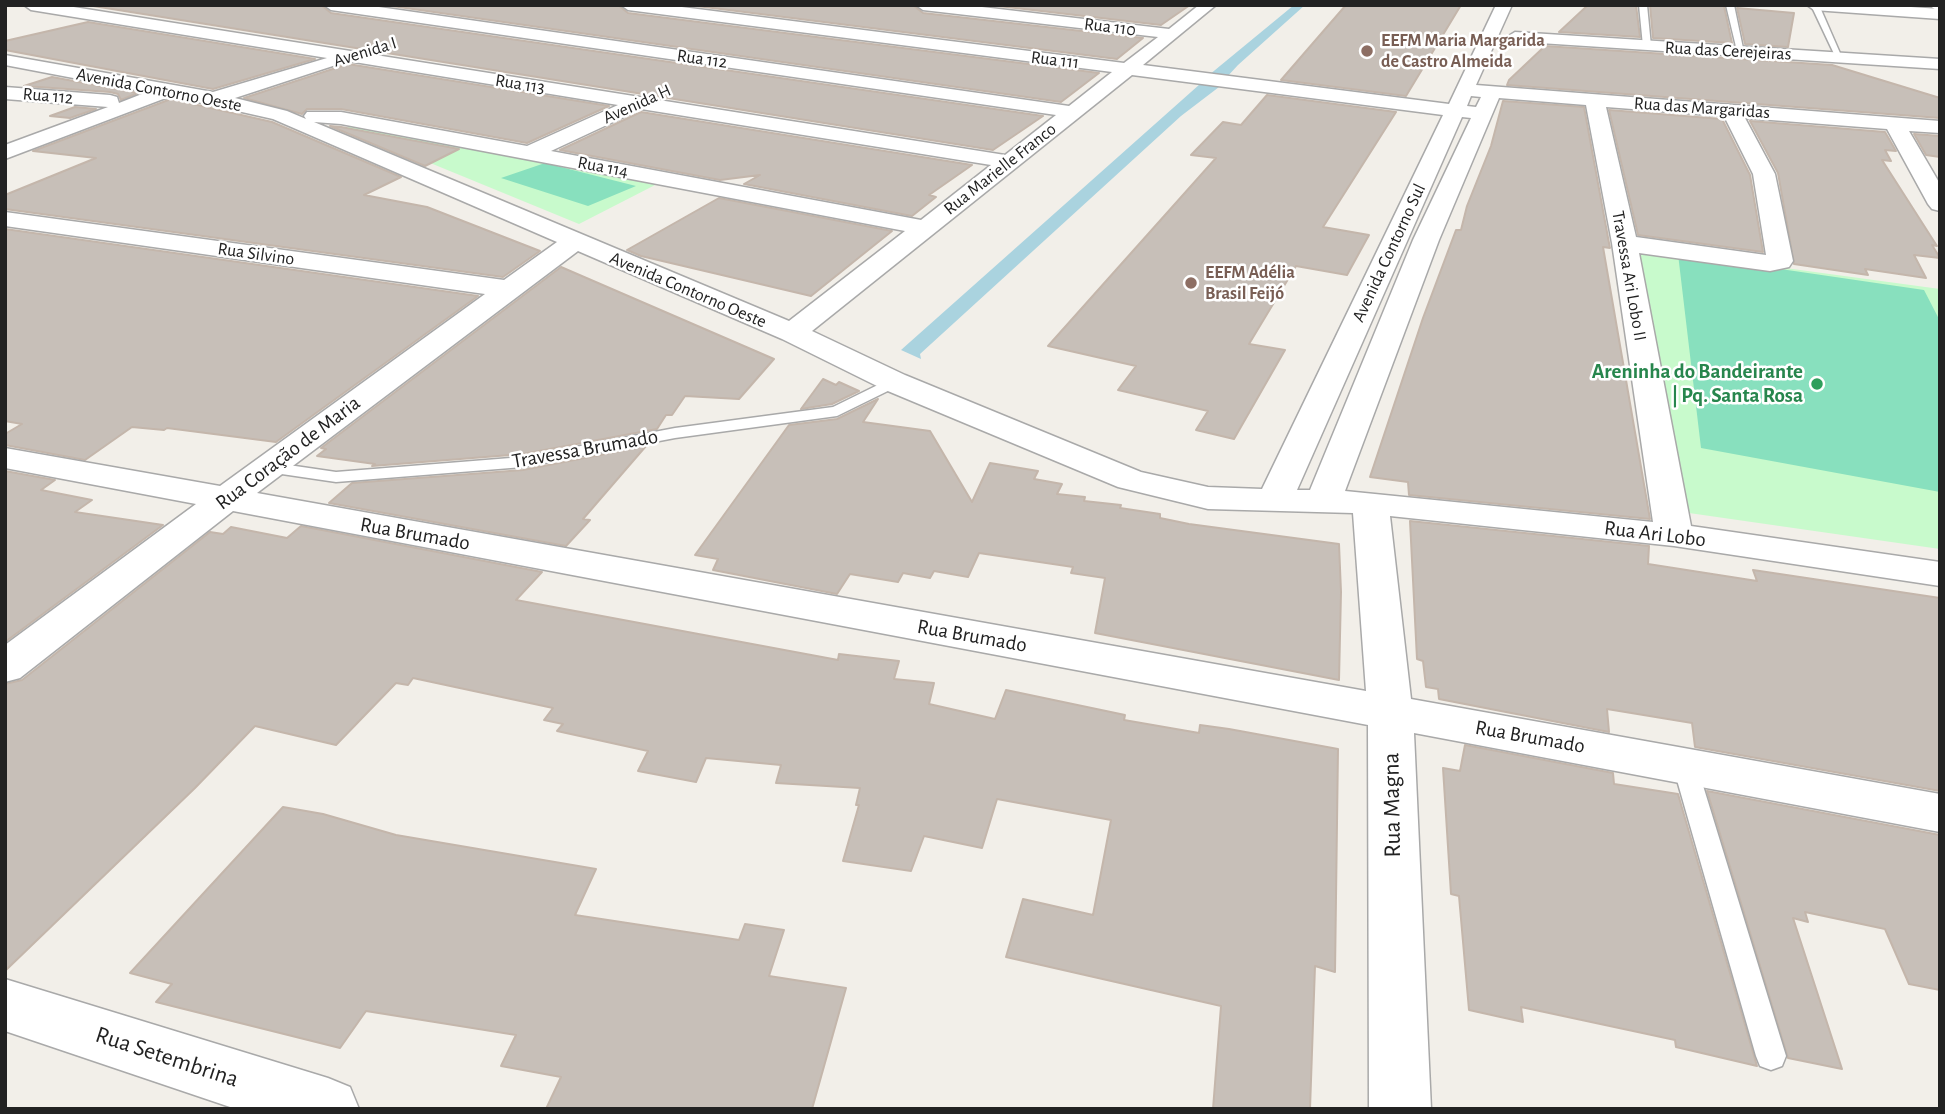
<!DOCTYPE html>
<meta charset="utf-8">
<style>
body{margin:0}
#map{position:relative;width:1945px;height:1114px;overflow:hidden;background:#f2efe9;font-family:"Alegreya Sans",sans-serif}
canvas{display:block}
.frame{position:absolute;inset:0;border:7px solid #222;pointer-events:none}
</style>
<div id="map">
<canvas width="1945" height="1114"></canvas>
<div class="frame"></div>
</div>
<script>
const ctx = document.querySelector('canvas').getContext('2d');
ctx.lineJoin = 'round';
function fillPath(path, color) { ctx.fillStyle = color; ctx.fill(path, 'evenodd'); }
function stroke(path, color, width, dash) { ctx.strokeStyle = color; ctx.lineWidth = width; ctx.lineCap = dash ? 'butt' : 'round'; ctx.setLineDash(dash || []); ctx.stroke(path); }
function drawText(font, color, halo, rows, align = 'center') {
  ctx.font = font + ' "Alegreya Sans",sans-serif'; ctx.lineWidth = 5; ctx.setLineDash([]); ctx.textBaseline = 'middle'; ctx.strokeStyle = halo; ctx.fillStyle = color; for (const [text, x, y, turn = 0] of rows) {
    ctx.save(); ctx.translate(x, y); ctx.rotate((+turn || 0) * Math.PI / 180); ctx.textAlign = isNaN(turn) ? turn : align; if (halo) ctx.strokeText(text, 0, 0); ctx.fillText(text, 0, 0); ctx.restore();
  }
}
const park = new Path2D(`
 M353,126L657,184L579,224L345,128Z
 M1638,248L1940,289V549L1682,512Z`);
const pitch = new Path2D(`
 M545,163L636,186L588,206L501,178Z
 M1678,254L1924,290L1940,321V492L1701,448Z`);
const water = new Path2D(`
 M1294,5H1305L1238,65L1226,78L1209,75Z
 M1200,84L1219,87L1181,116L920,354L921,359L901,350Z`);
const building = new Path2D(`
 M87,5H321L331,13L1043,116L993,150Z
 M385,5H618L628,13L1099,73L1061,102Z
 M689,5H913L923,13L1143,38L1117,59Z
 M990,5H1190L1161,25Z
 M1346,5H1461L1406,96L1281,80Z
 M1588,5H1636L1640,37L1559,32Z
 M1650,5L1724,6L1732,43L1653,38Z
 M1737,8L1794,13L1788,47L1745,44Z
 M88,22L315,59L213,89L5,50V41Z
 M1545,46L1832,65L1940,98V118L1507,85L1509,80Z
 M348,64L609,106L527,143L341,109H307L302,114L244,98Z
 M52,77L138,93L121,100L118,94L110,92L24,86Z
 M1267,95L1396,112L1323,227L1369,235L1347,275L1296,266L1249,344L1285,350L1234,439L1196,430L1208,411L1118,390L1136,366L1048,346L1216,158L1191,155L1223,122L1241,125Z
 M171,99L272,122L401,177L364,195L427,207L540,251L503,277L5,209V195L96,158L33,151Z
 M1503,101L1584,107L1609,243L1610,248L1603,247L1650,519L1409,495L1408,482L1370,477L1423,318L1456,230H1461L1467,206L1491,146Z
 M75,107L96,109L70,118L50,116Z
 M1609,110L1722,119L1750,175L1763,252L1638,235Z
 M641,112L972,165L929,195L936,197L912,216L744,184L760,175L720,180L560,150Z
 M1750,121L1885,132L1896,151L1885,150L1891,161L1882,160L1937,246L1932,245L1940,258L1914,255L1926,278L1865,269L1868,275L1794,264L1778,173Z
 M330,126L341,127L459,149L425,166Z
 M1914,134L1940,136V157L1926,155Z
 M719,198L892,231L811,296L641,256L627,250Z
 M5,229L478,296L276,442L167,428L164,430L132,427L85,460L5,445V434L22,424L5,421Z
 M561,267L774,359L739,399L685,396L672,415H666L657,429L523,454L372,466L375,464L317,456L326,449L321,448Z
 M823,379L836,385L839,382L859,391L832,404L801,409Z
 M878,399L863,422L930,431L972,502L990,463L1038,471L1034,479L1062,484L1057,494L1085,497L1084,501L1121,505L1120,508L1160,514V518L1189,524L1339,544L1341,592L1339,680L1095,633L1105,578L1071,573L1073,567L979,553L968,577L934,571L930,578L903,573L898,582L850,574L837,594L713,570L718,559L695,555L789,425L837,419Z
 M646,446L583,519L590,520L566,546L329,503L352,483L523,470Z
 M5,471L55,480L41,490L92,500L75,512L163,525L5,642Z
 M1410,521L1649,546L1648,564L1757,581L1753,570L1940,598V791L1695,747L1692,723L1607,709L1609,732L1439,699L1438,689L1426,687L1423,661L1417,659Z
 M301,526L542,572L516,600L838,660L839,654L899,661L894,679L934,683L929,704L995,719L1006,690L1125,715L1124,720L1199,733L1200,725L1229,729L1338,749L1335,972L1315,966L1310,1109H1213L1221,1006L1006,957L1023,899L1093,915L1111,820L997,799L982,848L924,836L911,871L843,861L859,805H856L860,788L776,783L781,765L706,758L696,782L638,771L648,751L557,731L563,724L544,720L553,708L413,678L408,685L396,683L336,745L255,726L195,788L5,971V684L22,680L210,532L223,534L231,527L287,538Z
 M1465,745L1613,773L1614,784L1678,794L1757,1066L1676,1047L1675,1040L1521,1007L1523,1022L1469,1010L1459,896L1451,894L1443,768L1460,771Z
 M1707,791L1940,835V990L1909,984L1885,929L1805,912L1808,922L1793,918L1842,1069L1788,1058Z
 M283,807L323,814L396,835L596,869L575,915L739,940L745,924L784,930L769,976L846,988L812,1109H546L561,1077L501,1066L516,1035L366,1011L340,1048L156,1002L172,984L130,973Z`);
const lane = new Path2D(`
 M1639,5H1647L1651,46L1647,49L1643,46Z
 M1726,5H1734L1744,53L1737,51Z
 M1811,5H1819L1843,60L1836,58Z
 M1929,5H1938L1940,13Z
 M894,377L902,382L900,385L837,416L675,438L523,467L336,482L268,472L259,467L268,462L336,472L523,457L675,428L833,407Z
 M1685,757L1693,760L1697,766L1786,1056L1782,1066L1771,1070L1760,1066L1756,1056L1673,766L1677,760Z`);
const street = new Path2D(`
 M24,5H61L1005,155L1056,115L331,10L324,5H365L1069,106L1112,72L628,10L621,5H666L1124,63L1158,37L923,10L916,5H965L1169,29L1199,5H1216L1143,65L1449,104L1496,5H1512L1476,85L1940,121V133L1909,131L1940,184V211L1932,209L1928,204L1887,129L1745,118L1775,174L1793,261L1789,267L1770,271L1639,253L1691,526L1940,562V586L1674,546L1390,516L1411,699L1940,794V832L1414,733L1431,1109H1369L1368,725L233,511L20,678L5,682V645L196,504L5,468V448L220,486L485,294L5,226V212L504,280L557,242L273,119L171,96L5,159V145L108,107L5,99V87L110,95L117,97L119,103L147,92L5,65V55L213,92L327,58L31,10ZM348,61L618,105L527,146L341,112H307L304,116L306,119L287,111L235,98ZM1132,75L1443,115L1262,489L1208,487L1141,472L905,375L812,331ZM1471,96L1481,97L1476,107L1467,106ZM1499,98L1586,105L1612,243L1653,522L1345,491L1439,240ZM1606,107L1724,116L1753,174L1766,255L1636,237ZM641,109L991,165L921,220L551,151ZM1462,117L1471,118L1413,240L1310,490H1297ZM314,122L341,124L905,231L789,321ZM578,251L782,339L883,389L1118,487L1208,509L1353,513L1366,691L257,493Z
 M1807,5H1882L1940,9V19L1814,10Z
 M1515,32L1940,59V69L1509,41L1507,37Z
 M5,979L328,1078L350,1087L359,1109H236L5,1031Z`);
const markers = [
 [1367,51,7,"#8d6e63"],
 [1191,283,7,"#8d6e63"],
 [1817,384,7,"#2e9e5b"]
];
const farStreetnames = [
 ["Rua 110",1110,27,7],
 ["Rua das Cerejeiras",1728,51,3],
 ["Avenida I",365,52,-17],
 ["Rua 112",702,59,8],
 ["Rua 111",1055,60,7],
 ["Rua 113",520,84,9],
 ["Avenida Contorno Oeste",159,90,11],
 ["Rua 112",48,96,5],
 ["Avenida H",637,104,-24],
 ["Rua das Margaridas",1702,108,4],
 ["Rua 114",603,167,11],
 ["Rua Marielle Franco",1000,169,-38],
 ["Avenida Contorno Sul",1389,253,-65],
 ["Rua Silvino",256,254,8],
 ["Travessa Ari Lobo II",1629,276,80],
 ["Avenida Contorno Oeste",688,290,23]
];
const farEducationnames = [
 ["EEFM Maria Margarida",1381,41],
 ["de Castro Almeida",1381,62],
 ["EEFM Adélia",1205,273],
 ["Brasil Feijó",1205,294]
];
const leisureNames = [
 ["Areninha do Bandeirante",1803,372],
 ["| Pq. Santa Rosa",1803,396]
];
const streetNames = [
 ["Travessa Brumado",585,449,-10],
 ["Rua Coração de Maria",288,453,-37],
 ["Rua Brumado",415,534,10],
 ["Rua Ari Lobo",1655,534,7],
 ["Rua Brumado",972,636,10],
 ["Rua Brumado",1530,737,10]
];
const nearStreetnames = [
 ["Rua Magna",1392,805,-91],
 ["Rua Setembrina",167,1057,18]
];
fillPath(park, '#c8facc');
fillPath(pitch, '#88e0be');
fillPath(water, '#aad3df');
fillPath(building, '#c7bfb8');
stroke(building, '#c4b6ab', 2);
stroke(lane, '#a9a9a9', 3);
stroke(street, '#a9a9a9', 3);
fillPath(lane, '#fff');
fillPath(street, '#fff');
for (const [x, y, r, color] of markers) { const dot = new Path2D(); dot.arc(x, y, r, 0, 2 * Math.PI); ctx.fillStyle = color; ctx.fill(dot); stroke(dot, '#fff', 2.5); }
drawText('18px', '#222', '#fff', farStreetnames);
drawText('bold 18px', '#785e54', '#fff', farEducationnames, 'left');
drawText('bold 21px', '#27864d', '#fff', leisureNames, 'right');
drawText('21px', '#222', '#fff', streetNames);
drawText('24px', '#222', '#fff', nearStreetnames);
</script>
